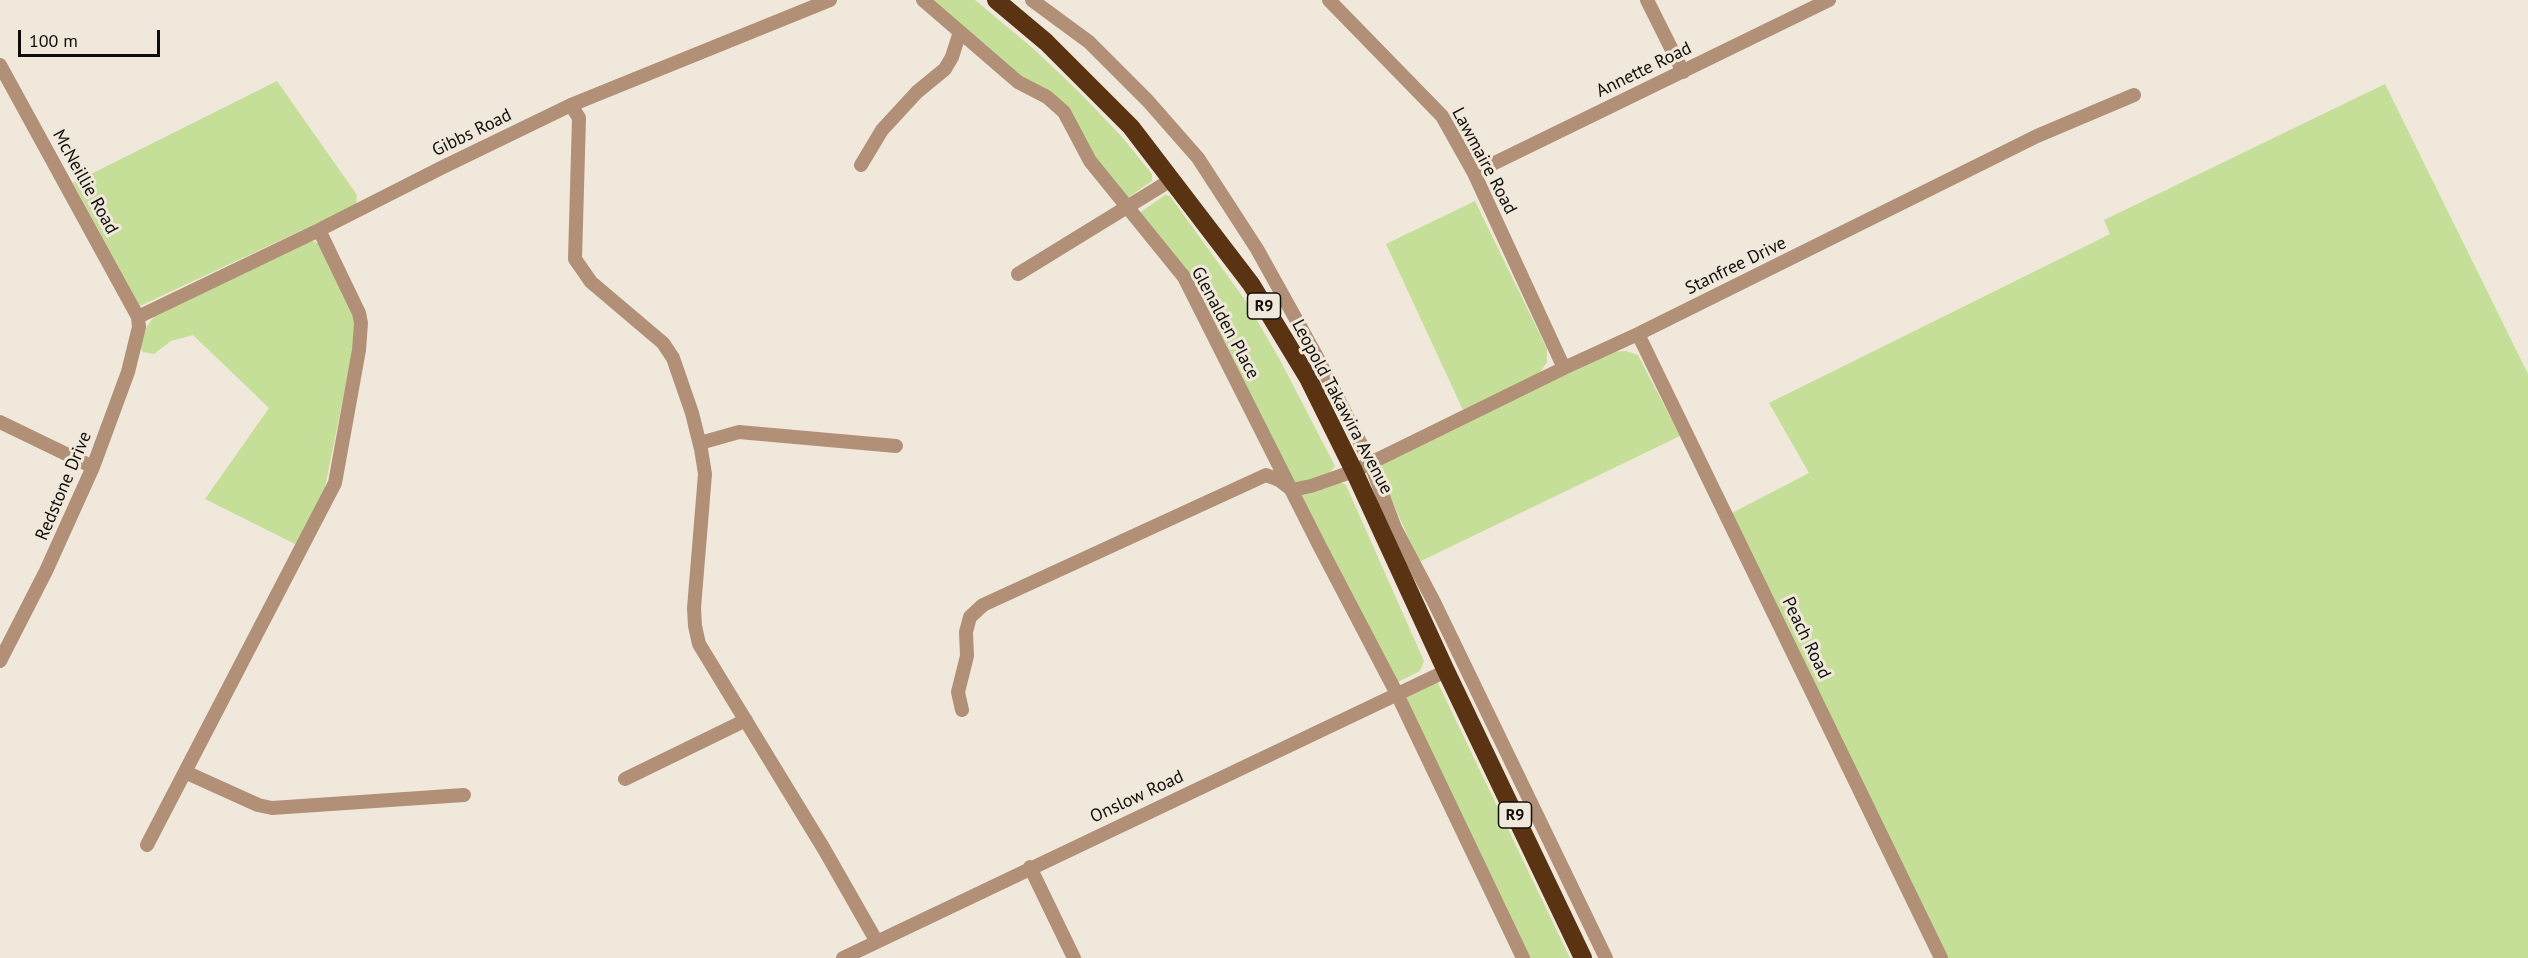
<!DOCTYPE html>
<style>
body{margin:0}
#map{position:relative;width:2528px;height:958px;overflow:hidden;background:#f0e9db;font-family:"PT Sans",sans-serif}
canvas{display:block}
.scale{position:absolute;left:18px;top:30px;width:142px;height:27px;box-sizing:border-box;border:3px solid #0f0d09;border-top:0;padding-left:8px;font-size:18px;line-height:21px;white-space:nowrap;color:#0f0d09;-webkit-text-stroke:4px #f0e9db;paint-order:stroke}
</style>
<div id="map">
<canvas width="2528" height="958"></canvas>
<div class="scale">100 m</div>
</div>
<script>
const c = document.querySelector('canvas').getContext('2d');
c.lineJoin = 'round';
function paint(path, color) {
  c.fillStyle = color;
  c.fill(path, 'evenodd');
}
function toPath(rows) {
  const path = new Path2D();
  for (const r of rows) {
    path.moveTo(r[0], r[1]);
    for (let i = 2; i < r.length; i += 2) path.lineTo(r[i], r[i + 1]);
  }
  return path;
}
function trace(path, color, width, dash) {
  c.strokeStyle = color;
  c.lineWidth = width;
  c.lineCap = dash ? 'butt' : 'round';
  c.setLineDash(dash || []);
  c.stroke(path);
}
function write(font, color, halo, rows, align = 'center') {
  c.font = font + ' "PT Sans",sans-serif';
  c.lineWidth = 6;
  c.setLineDash([]);
  c.textBaseline = 'middle';
  c.strokeStyle = halo;
  c.fillStyle = color;
  for (const [text, x, y, turn = 0] of rows) {
    c.save();
    c.translate(x, y);
    c.rotate((+turn || 0) * Math.PI / 180);
    c.textAlign = isNaN(turn) ? turn : align;
    if (halo) c.strokeText(text, 0, 0);
    c.fillText(text, 0, 0);
    c.restore();
  }
}
paint(toPath([
 [929,0,975,0,1035,50,1080,93,1122,137,1152,174,1152,181,1126,199,1082,143,1036,90],
 [277,81,357,195,356,205,140,306,73,183],
 [2385,84,2528,374,2528,958,1947,958,1730,514,1809,473,1769,403,2110,234,2104,220],
 [1165,195,1170,196,1245,300,1279,358,1335,466,1328,475,1306,484,1291,482,1187,277,1138,214],
 [1475,201,1547,349,1547,362,1539,374,1463,410,1386,244],
 [311,240,319,244,356,315,356,335,323,497,299,546,205,499,269,408,193,335,171,341,154,354,143,352,140,347,147,326,154,317],
 [1626,351,1638,355,1680,436,1419,562,1379,471,1383,462,1610,352],
 [1337,481,1346,485,1424,661,1420,671,1396,683,1298,494],
 [1436,679,1570,958,1526,958,1400,695]
]), '#c5df98');
trace(toPath([
 [923,0,1018,82,1047,97,1064,112,1090,161,1184,277,1319,545,1397,694,1523,958],
 [1032,0,1089,42,1148,101,1198,158,1257,249,1317,357,1370,462,1395,528,1434,602,1606,958],
 [1329,0,1442,116,1474,173,1564,368],
 [1647,0,1683,72],
 [0,65,138,317,139,327,128,372,93,467,46,571,0,661],
 [571,105,579,118,575,259,591,282,663,343,673,358,692,413,701,449,705,474,694,608,695,626,699,644,824,849,877,942],
 [861,165,882,130,917,92,945,69,952,57,960,32],
 [1474,173,1829,0],
 [1018,274,1171,180],
 [138,317,319,230,443,167,571,105,830,0],
 [1638,334,1941,958],
 [0,422,93,467],
 [700,443,739,432,896,446],
 [962,710,958,692,967,656,966,632,970,617,983,605,1266,475,1279,480,1292,490,1311,486,1354,471,1564,368,1638,334,2037,136,2134,95],
 [185,772,258,805,272,808,464,795],
 [625,779,746,720],
 [147,845,335,483,359,350,361,323,359,313,319,230],
 [1030,867,1074,958],
 [843,958,1446,671]
]), '#b29077', 14);
trace(toPath([
 [996,0,1046,42,1131,127,1251,284,1308,378,1354,471,1446,671,1583,958]
]), '#5a3412', 18);
for (const [x, y, w] of [
 [1264,306,33],
 [1515,815,33]
]) {
  const box = new Path2D();
  box.roundRect(x - w / 2, y - 13, w, 26, 4.5);
  c.fillStyle = '#f0e9db';
  c.fill(box);
  trace(box, '#0f0d09', 1.5);
}
write('bold 16px', '#0f0d09', null, [
 ["R9",1264,306],
 ["R9",1515,815]
]);
write('18px', '#0f0d09', '#f0e9db', [
 ["Annette Road",1644,70,-26],
 ["Gibbs Road",472,133,-26],
 ["Lawmaire Road",1484,161,62],
 ["McNeillie Road",85,182,61],
 ["Stanfree Drive",1736,266,-26],
 ["Glenalden Place",1225,323,62],
 ["Leopold Takawira Avenue",1342,407,62],
 ["Redstone Drive",64,486,-67],
 ["Peach Road",1806,638,64],
 ["Onslow Road",1137,797,-25]
]);
</script>
